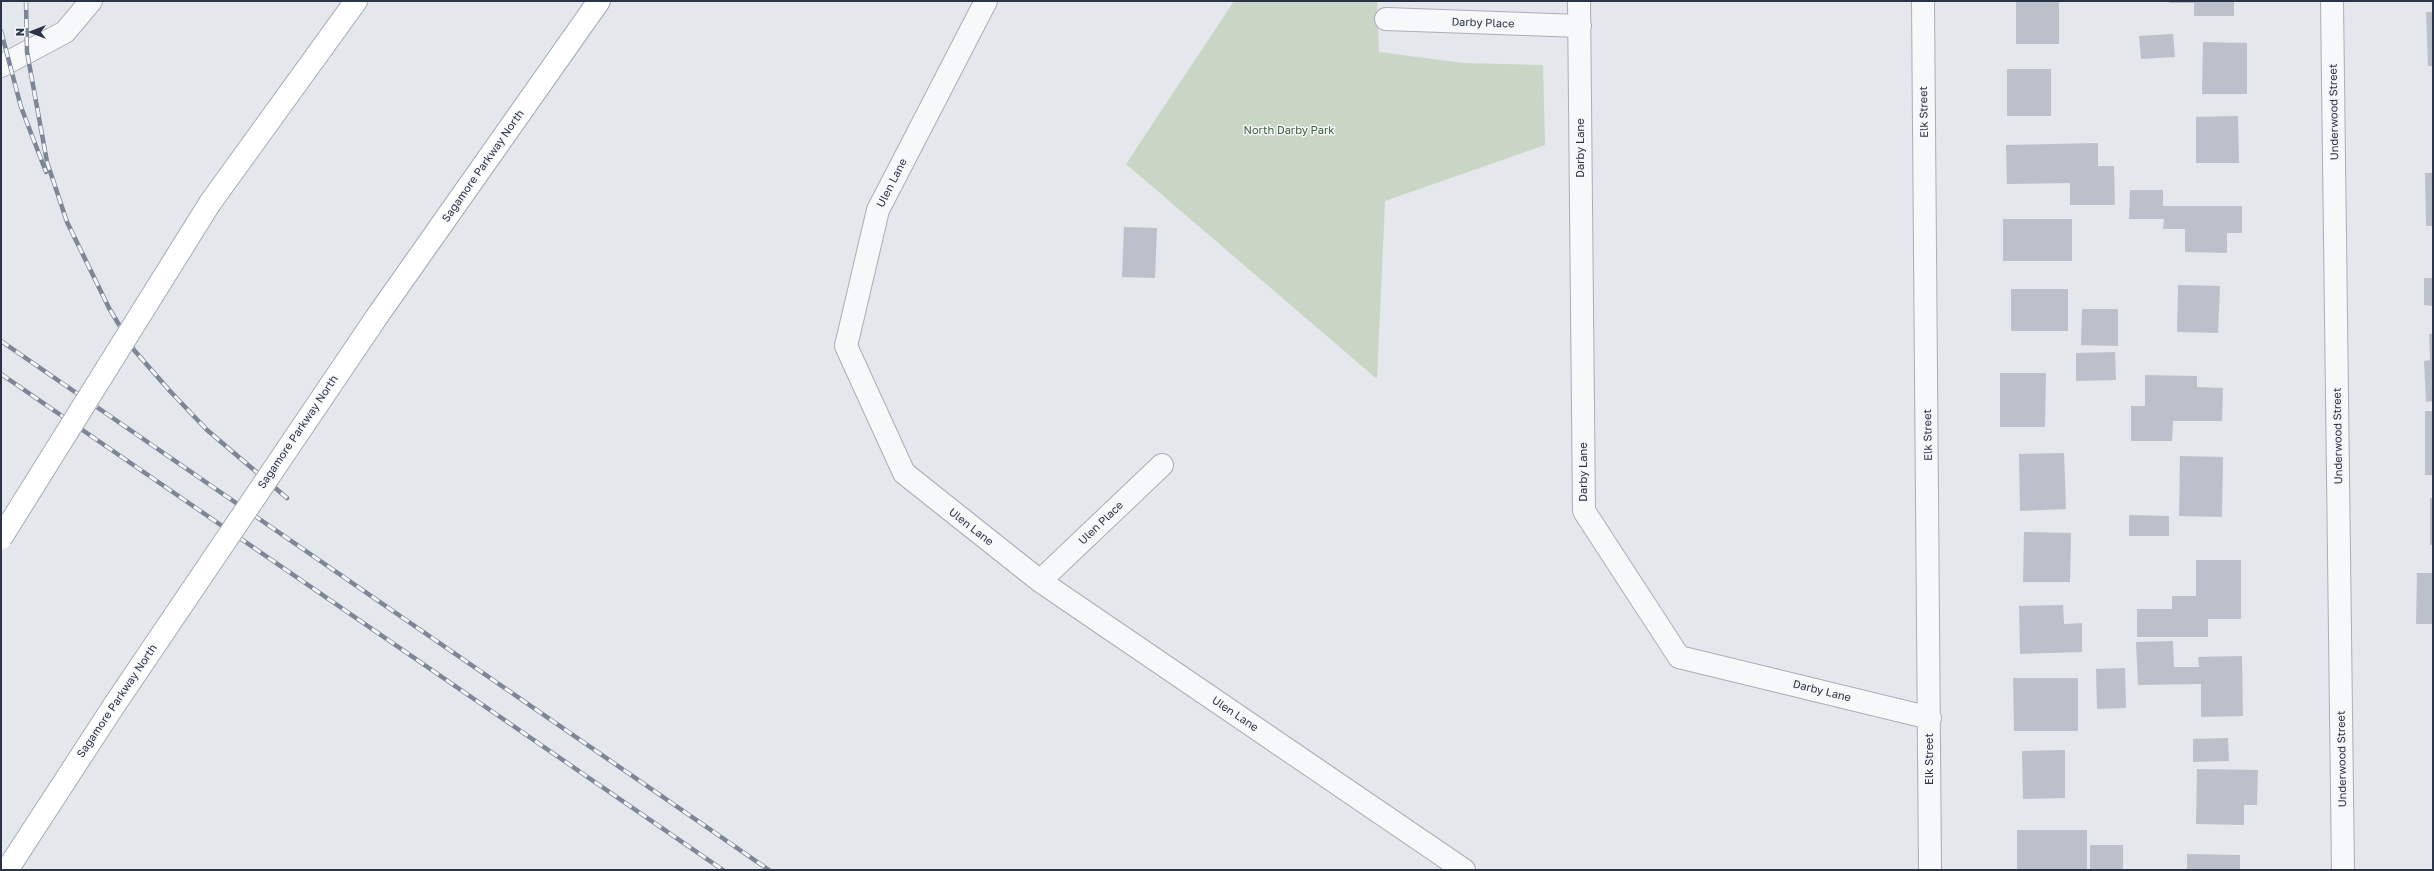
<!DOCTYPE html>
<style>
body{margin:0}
#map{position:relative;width:2434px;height:871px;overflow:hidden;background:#e4e7ec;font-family:"Golos Text",sans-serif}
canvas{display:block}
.frame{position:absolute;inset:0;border:2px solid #2b3445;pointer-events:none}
.north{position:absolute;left:12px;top:12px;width:40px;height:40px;-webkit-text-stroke:3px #f4f6f9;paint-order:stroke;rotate:270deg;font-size:11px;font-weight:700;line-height:16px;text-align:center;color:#2b3445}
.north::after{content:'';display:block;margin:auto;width:14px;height:18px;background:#2b3445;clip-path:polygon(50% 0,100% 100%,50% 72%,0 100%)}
</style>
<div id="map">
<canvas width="2434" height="871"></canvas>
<div class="frame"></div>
<div class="north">N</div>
</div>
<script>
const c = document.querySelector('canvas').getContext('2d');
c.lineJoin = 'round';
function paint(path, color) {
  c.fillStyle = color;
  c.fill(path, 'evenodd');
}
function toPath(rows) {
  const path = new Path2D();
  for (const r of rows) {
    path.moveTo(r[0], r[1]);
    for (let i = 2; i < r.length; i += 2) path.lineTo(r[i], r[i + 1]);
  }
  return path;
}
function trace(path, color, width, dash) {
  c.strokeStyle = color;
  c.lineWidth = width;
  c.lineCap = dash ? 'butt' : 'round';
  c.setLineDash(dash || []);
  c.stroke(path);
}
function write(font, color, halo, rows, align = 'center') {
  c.font = font + ' "Golos Text",sans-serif';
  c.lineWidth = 3;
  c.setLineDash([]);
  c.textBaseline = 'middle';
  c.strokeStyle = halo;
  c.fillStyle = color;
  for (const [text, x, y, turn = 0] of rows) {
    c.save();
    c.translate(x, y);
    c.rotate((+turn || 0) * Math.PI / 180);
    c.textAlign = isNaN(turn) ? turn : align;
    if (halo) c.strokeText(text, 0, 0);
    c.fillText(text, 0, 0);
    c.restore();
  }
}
paint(toPath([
 [1234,1,1377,1,1379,52,1464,63,1543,65,1545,145,1385,201,1377,379,1126,164]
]), '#c9d6c5');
paint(toPath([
 [2016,1,2059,1,2059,44,2016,44],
 [2169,1,2234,1,2234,16,2194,16,2194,3,2169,3],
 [2426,12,2433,12,2433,66,2428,66],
 [2173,34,2175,57,2141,59,2139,36],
 [2203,42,2247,43,2247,94,2202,94],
 [2007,69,2051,69,2051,116,2007,116],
 [2238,116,2239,163,2196,163,2196,117],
 [2098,143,2098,166,2114,166,2115,205,2070,205,2070,183,2007,184,2006,145],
 [2425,173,2433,173,2433,226,2426,226],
 [2130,190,2163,190,2163,206,2242,206,2242,233,2227,233,2227,253,2185,252,2185,229,2163,229,2164,219,2129,219],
 [2003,219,2072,219,2072,261,2003,261],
 [1124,227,1157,228,1155,278,1122,277],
 [2424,278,2433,278,2433,306,2424,305],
 [2178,285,2220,286,2218,333,2177,332],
 [2011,289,2068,289,2068,331,2011,331],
 [2082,309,2118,309,2118,346,2081,345],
 [2429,334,2433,334,2433,401,2426,402,2424,361,2430,360],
 [2115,352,2116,380,2076,381,2076,353],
 [2000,373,2046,373,2045,427,2000,427],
 [2145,375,2197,376,2197,387,2223,388,2222,421,2173,421,2172,441,2131,441,2131,406,2145,406],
 [2425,411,2433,411,2433,475,2425,475],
 [2064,453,2066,509,2020,511,2019,454],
 [2180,456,2223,457,2222,517,2179,516],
 [2430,498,2433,498,2433,545,2430,545],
 [2129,515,2169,516,2169,536,2129,536],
 [2024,532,2071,533,2070,582,2023,582],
 [2196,560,2241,560,2241,619,2208,619,2208,637,2137,637,2137,609,2172,609,2172,596,2196,596],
 [2417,573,2433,573,2433,624,2416,624],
 [2063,605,2064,624,2082,623,2082,652,2020,654,2019,606],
 [2173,641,2174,667,2199,667,2198,657,2242,656,2243,716,2201,717,2201,684,2138,685,2136,642],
 [2125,668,2126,708,2097,709,2096,669],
 [2013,678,2078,678,2078,731,2014,731],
 [2228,738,2229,761,2193,762,2193,739],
 [2065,750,2065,798,2023,799,2022,751],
 [2197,769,2258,770,2257,805,2244,805,2244,825,2196,824],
 [2017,830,2087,830,2087,870,2017,870],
 [2090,845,2123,845,2123,870,2090,870],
 [2187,854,2240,855,2240,870,2187,870]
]), '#bbc0ca');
const minor = toPath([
 [986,1,878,210,846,346,904,473,1040,581,1464,870],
 [1579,1,1584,511,1679,657,1930,718],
 [1923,1,1930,870],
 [2332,1,2343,870],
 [1386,19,1580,26],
 [1,66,65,32,91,1],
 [1040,581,1162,465]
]);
const major = toPath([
 [210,203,356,1],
 [378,315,599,1],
 [7,870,115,704]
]);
trace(minor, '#a9aeb7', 24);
trace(major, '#a3abb8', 24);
trace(minor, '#f7f8fa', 22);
trace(major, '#fff', 22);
const rail = toPath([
 [26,1,27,52,47,162,67,222,109,308,134,350,169,390,207,430,287,498],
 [1,31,21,107,46,172],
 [1,341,769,870],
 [1,374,723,870]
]);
trace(rail, '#7d8696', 4.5);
trace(rail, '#f4f6f9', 3, [9]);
const majorBridge = toPath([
 [1,538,210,203],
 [115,704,378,315]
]);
trace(majorBridge, '#a3abb8', 24, []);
trace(majorBridge, '#fff', 22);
write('11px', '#2b3445', '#f4f6f9', [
 ["Darby Place",1483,23,2],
 ["Elk Street",1924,112,-91],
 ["Underwood Street",2334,112,-91],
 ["Darby Lane",1581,148,-90],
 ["Sagamore Parkway North",483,166,-55],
 ["Ulen Lane",892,183,-63],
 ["Sagamore Parkway North",298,432,-56],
 ["Elk Street",1928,435,-91],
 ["Underwood Street",2338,436,-91],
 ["Darby Lane",1584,472,-90],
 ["Ulen Place",1101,523,-44],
 ["Ulen Lane",971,527,38],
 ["Darby Lane",1822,691,14],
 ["Sagamore Parkway North",117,701,-56],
 ["Ulen Lane",1235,714,34],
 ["Elk Street",1930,759,-90],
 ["Underwood Street",2342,759,-91]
]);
write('11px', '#3f6138', '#f4f6f9', [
 ["North Darby Park",1289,131]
]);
</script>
